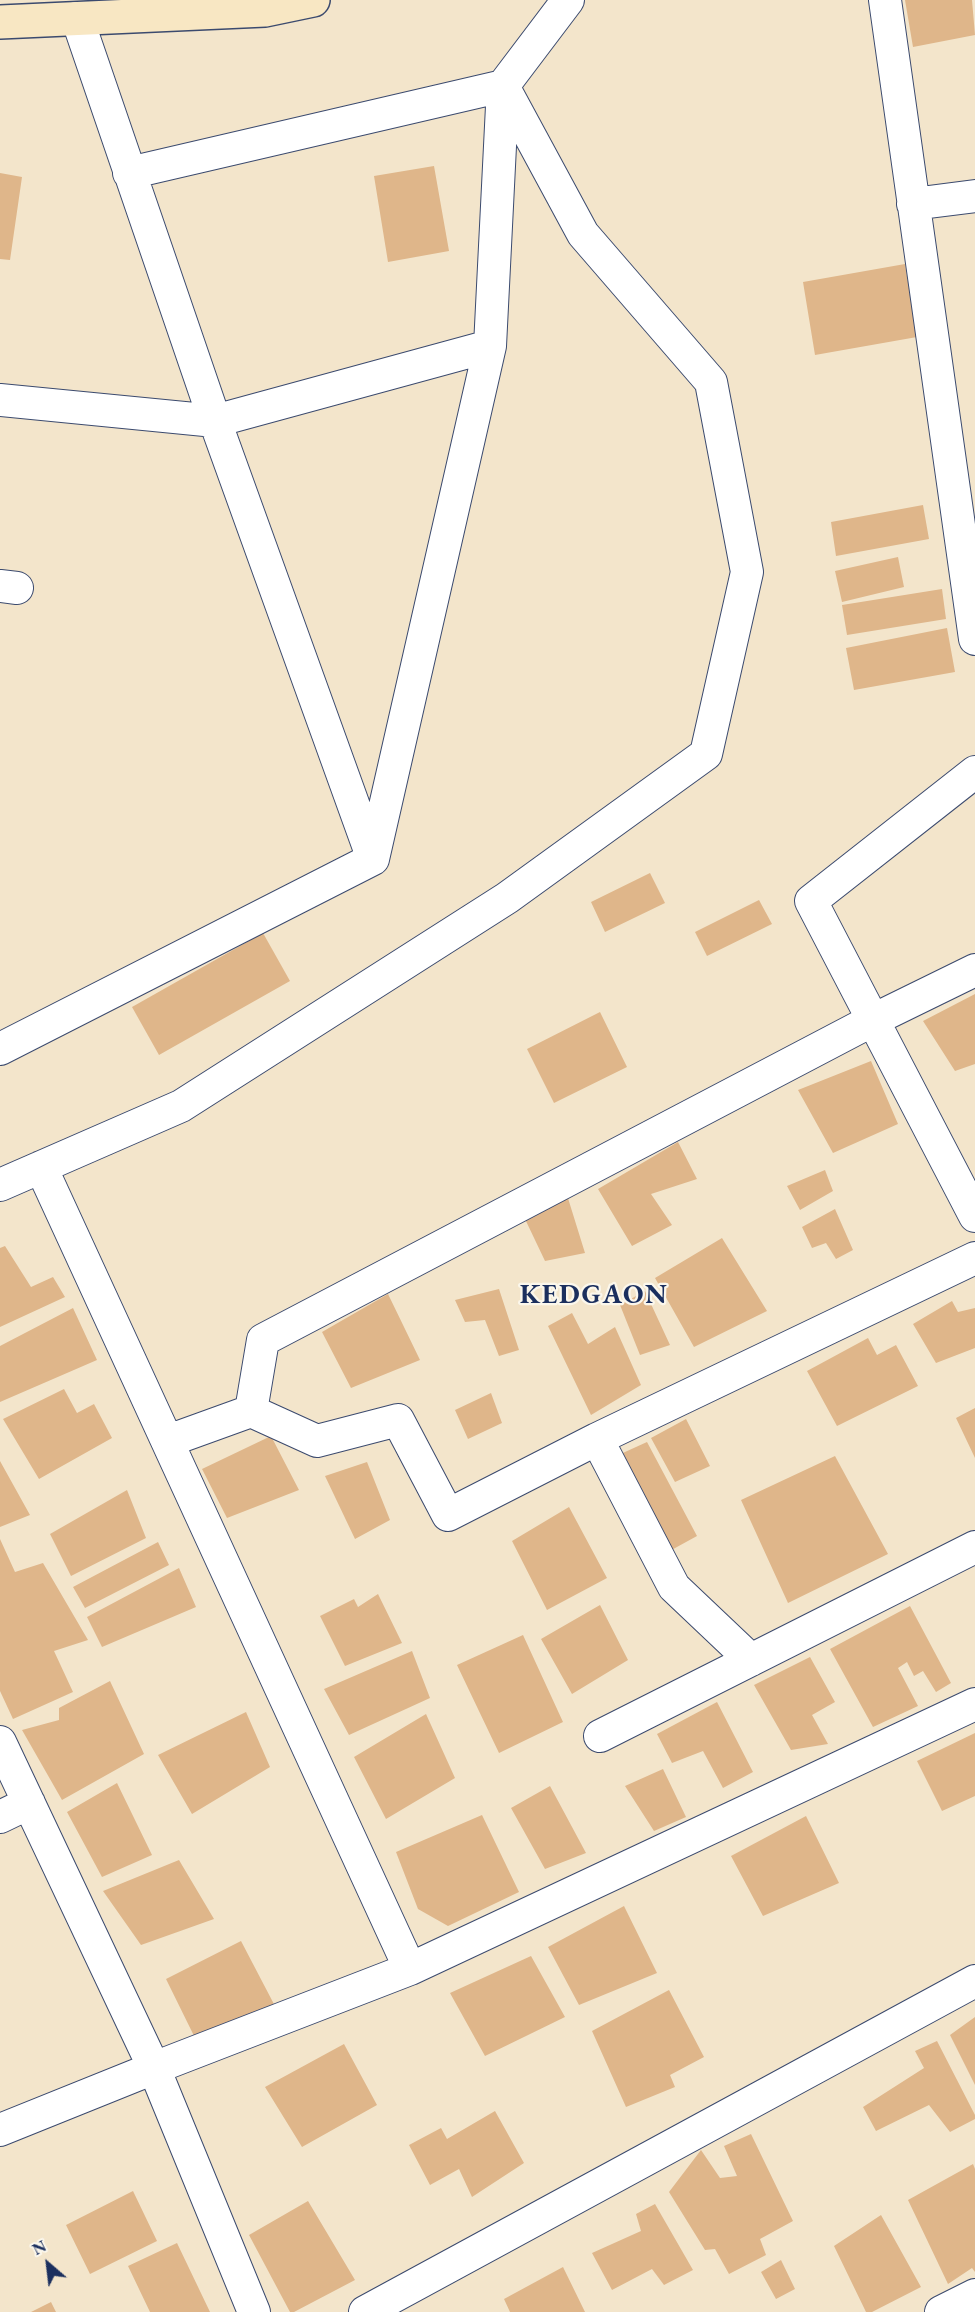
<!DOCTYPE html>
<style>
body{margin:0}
#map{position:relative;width:975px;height:2312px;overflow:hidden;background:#f3e5cb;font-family:"EB Garamond",serif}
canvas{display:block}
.north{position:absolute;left:18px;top:2234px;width:60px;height:60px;-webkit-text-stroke:4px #fbf7ec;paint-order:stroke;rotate:332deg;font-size:16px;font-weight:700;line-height:24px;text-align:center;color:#1b2f5e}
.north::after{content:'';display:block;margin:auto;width:21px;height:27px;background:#1b2f5e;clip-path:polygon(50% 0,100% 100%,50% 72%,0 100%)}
</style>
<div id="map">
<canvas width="975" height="2312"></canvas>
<div class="north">N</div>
</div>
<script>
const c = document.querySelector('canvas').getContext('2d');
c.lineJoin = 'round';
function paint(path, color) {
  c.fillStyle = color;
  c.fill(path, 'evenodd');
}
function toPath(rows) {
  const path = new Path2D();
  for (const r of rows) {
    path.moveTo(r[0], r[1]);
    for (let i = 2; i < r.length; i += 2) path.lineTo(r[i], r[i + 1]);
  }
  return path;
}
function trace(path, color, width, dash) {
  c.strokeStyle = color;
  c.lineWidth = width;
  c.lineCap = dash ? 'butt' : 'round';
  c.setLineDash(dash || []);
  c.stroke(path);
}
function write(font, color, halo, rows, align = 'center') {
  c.font = font + ' "EB Garamond",serif';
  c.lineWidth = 4.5;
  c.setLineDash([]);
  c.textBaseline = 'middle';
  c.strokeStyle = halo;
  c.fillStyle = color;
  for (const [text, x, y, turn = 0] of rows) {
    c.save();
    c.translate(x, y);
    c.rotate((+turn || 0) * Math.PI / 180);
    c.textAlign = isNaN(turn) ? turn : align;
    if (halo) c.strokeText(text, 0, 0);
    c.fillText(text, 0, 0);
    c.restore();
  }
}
paint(toPath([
 [905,0,972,0,975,35,913,47],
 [434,166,449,251,388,262,374,176],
 [0,173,22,177,10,260,0,259],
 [905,264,917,337,815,355,803,282],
 [923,505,929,539,836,556,831,522],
 [898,557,904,587,842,602,835,571],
 [942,589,946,619,847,635,842,605],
 [947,628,955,672,854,690,846,648],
 [650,873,665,903,605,932,591,902],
 [759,900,772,924,707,956,695,932],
 [263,933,290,981,159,1055,132,1007],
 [975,994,975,1064,955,1071,923,1021],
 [600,1012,627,1067,554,1103,527,1049],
 [871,1061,898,1124,833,1153,798,1090],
 [678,1142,697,1179,651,1194,672,1225,632,1246,598,1189],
 [825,1170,833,1191,800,1210,787,1186],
 [567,1195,585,1253,545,1261,525,1219],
 [835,1209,853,1250,836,1259,826,1243,812,1248,802,1227],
 [722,1238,767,1311,694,1347,655,1278],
 [5,1246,31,1287,53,1277,65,1297,0,1327,0,1248],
 [499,1289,519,1350,499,1356,485,1320,465,1322,455,1300],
 [645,1291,670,1345,640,1355,620,1305],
 [388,1294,420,1360,351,1388,322,1332],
 [952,1301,958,1312,975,1308,975,1348,936,1363,913,1324],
 [73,1308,97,1360,0,1402,0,1346],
 [572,1313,588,1344,615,1327,641,1385,591,1415,548,1326],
 [868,1338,877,1355,896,1345,918,1386,837,1426,807,1371],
 [64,1389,77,1413,94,1404,112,1438,39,1479,3,1419],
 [491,1393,502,1423,468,1439,455,1410],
 [975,1408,975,1458,956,1418],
 [686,1419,710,1466,675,1482,651,1438],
 [271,1436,299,1490,227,1518,202,1469],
 [647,1442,697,1536,666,1553,614,1457],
 [835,1456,888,1554,788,1603,741,1500],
 [0,1461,30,1515,0,1527],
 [367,1462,390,1520,355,1539,325,1476],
 [127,1490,146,1538,71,1576,50,1534],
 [569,1507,607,1578,547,1610,512,1541],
 [0,1539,15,1572,43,1563,88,1640,54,1651,73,1692,13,1719,0,1691],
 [158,1542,169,1565,85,1608,73,1587],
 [179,1568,196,1607,102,1647,87,1617],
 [378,1594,402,1643,345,1666,320,1616,354,1599,358,1607],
 [600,1605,628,1660,572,1694,541,1639],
 [910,1606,951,1683,936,1692,923,1671,914,1676,907,1662,898,1668,918,1706,873,1727,830,1649],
 [523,1635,563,1722,499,1753,457,1665],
 [412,1651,430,1698,349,1735,324,1689],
 [810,1657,835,1702,812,1715,828,1744,791,1750,754,1685],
 [110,1681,144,1754,62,1800,22,1730,59,1720,59,1708],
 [717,1702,753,1772,723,1788,703,1751,672,1763,657,1734],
 [246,1712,270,1767,192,1814,158,1755],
 [426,1714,455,1778,386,1819,354,1757],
 [975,1733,975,1796,942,1811,917,1761],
 [663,1769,686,1817,654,1831,625,1786],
 [117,1783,152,1855,102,1877,67,1812],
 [550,1786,586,1853,545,1869,511,1808],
 [482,1815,519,1892,448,1926,418,1909,396,1852],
 [806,1816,839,1883,763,1916,731,1856],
 [179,1860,214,1919,141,1945,103,1891],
 [624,1906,657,1973,579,2005,548,1947],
 [241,1941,276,2008,198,2044,166,1979],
 [531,1956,565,2017,485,2056,450,1993],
 [669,1990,704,2057,670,2075,675,2087,626,2107,592,2031],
 [975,2017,975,2085,950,2035],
 [937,2041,975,2115,975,2119,950,2132,929,2105,876,2131,863,2107,924,2068,915,2051],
 [344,2044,377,2105,302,2147,265,2087],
 [495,2111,524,2163,472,2197,459,2169,430,2185,409,2145,441,2128,447,2139],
 [751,2134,793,2221,760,2239,766,2255,729,2274,715,2249,705,2250,669,2192,701,2150,720,2178,737,2176,724,2146],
 [973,2164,975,2169,975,2272,972,2268,948,2284,908,2200],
 [133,2191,157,2241,90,2274,66,2225],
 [308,2201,355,2280,294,2312,290,2312,249,2235],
 [655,2204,693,2270,664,2285,652,2269,612,2290,592,2253,641,2231,636,2214],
 [881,2215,921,2287,872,2312,866,2312,834,2246],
 [177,2243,210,2312,150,2312,128,2266],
 [781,2260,795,2289,776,2299,761,2272],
 [563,2267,585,2312,510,2312,504,2299],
 [51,2302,56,2312,31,2312]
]), '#dfb68a');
const street = toPath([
 [885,0,975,639],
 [77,18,215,421,373,859],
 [913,204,975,196],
 [0,400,215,421,490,346],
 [0,586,17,588],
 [975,772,811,901,975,1216],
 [373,859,490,346,503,86,568,0],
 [0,1049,373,859],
 [41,1167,410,1969],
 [0,1185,181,1106,507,898,706,754,747,572,711,382,583,234,503,86,129,173],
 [251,1411,263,1340,873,1020,975,970],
 [597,1439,674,1587,751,1660],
 [168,1441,251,1411,317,1441,398,1420,448,1515,597,1439,975,1258],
 [600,1736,975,1547],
 [0,1742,154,2068,410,1969,975,1704],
 [0,1817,29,1803],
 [0,2130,154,2068,254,2312],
 [365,2312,975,1981],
 [941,2312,975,2295]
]);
const secondary = toPath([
 [0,22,265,10,313,0]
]);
trace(street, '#3b4a6e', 34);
trace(secondary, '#3b4a6e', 36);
trace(street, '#fff', 32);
trace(secondary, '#f8e7c3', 33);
c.letterSpacing = '1.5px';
write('bold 27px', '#1b2f5e', '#fbf7ec', [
 ["KEDGAON",594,1296]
]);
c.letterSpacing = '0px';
</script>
